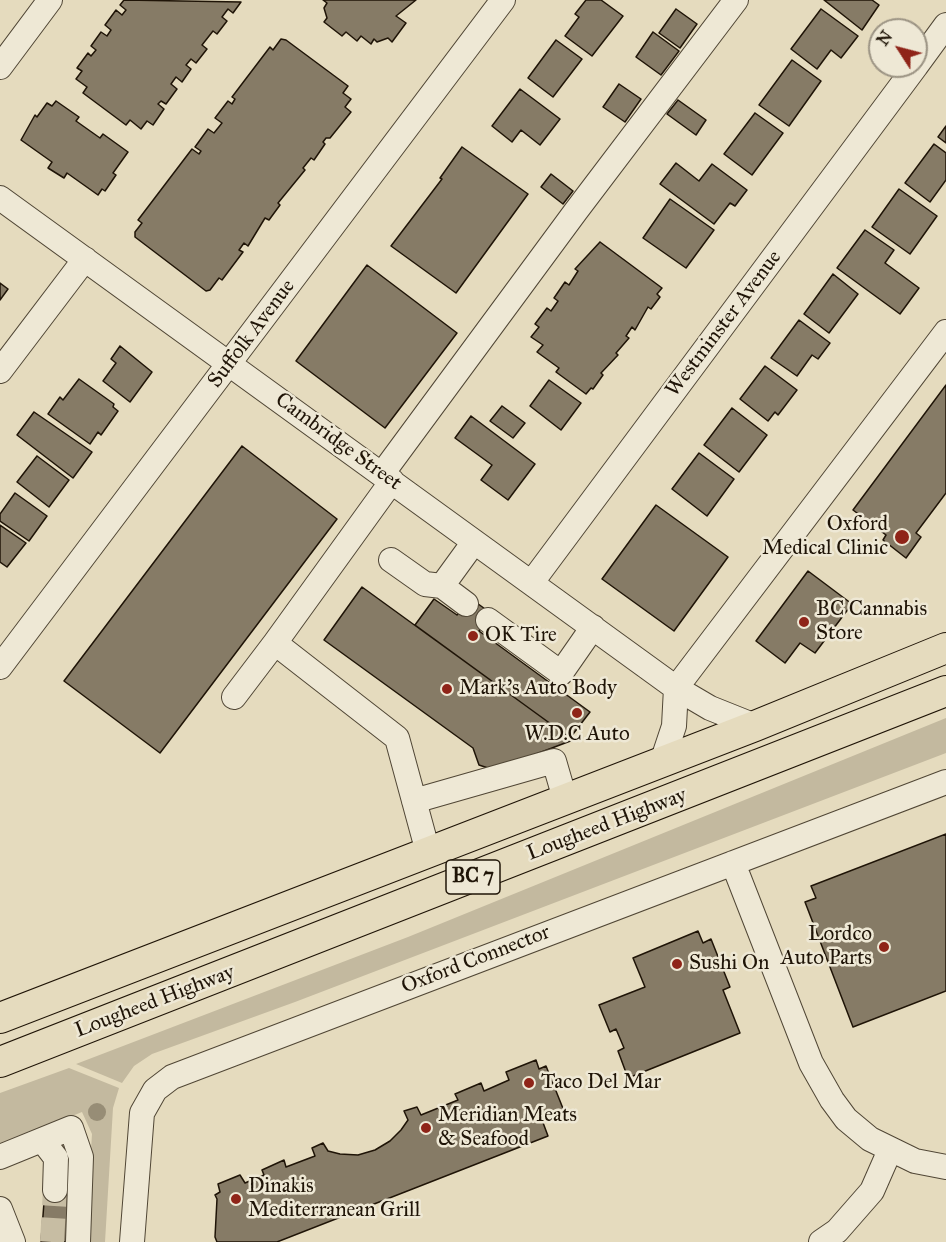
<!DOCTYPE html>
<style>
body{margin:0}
#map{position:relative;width:946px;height:1242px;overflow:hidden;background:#e5dbbe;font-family:"IM FELL Great Primer",serif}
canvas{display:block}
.north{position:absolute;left:868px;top:18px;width:60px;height:60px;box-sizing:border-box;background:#eee8d5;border:2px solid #9b9383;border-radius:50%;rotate:306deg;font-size:16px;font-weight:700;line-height:24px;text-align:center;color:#1f1407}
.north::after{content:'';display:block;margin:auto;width:21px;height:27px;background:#8f2418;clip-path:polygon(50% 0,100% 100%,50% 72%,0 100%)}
</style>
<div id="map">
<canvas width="946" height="1242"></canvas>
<div class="north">N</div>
</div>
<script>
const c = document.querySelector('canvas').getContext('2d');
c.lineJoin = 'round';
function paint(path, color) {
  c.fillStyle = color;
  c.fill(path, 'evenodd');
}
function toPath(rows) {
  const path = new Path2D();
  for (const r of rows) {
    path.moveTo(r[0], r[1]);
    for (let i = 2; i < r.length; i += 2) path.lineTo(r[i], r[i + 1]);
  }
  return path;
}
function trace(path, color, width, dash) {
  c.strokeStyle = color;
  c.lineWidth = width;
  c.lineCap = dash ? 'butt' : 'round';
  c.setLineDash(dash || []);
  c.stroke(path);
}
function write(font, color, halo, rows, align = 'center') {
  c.font = font + ' "IM FELL Great Primer",serif';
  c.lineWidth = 5;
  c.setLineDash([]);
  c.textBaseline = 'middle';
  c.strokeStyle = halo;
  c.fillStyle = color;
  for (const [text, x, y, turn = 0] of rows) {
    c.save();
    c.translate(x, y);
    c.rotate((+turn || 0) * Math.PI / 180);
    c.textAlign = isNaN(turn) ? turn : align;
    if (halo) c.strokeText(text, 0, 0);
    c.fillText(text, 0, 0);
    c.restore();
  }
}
paint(toPath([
 [946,718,946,753,295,1002,152,1054,134,1066,122,1083,76,1064,408,937],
 [69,1068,119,1088,113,1108,105,1242,85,1242,92,1134,82,1112,0,1145,0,1093]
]), '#c3b99f');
const building = toPath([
 [124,0,241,2,233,13,228,9,222,17,227,21,217,34,213,31,202,45,207,49,196,63,191,59,186,65,191,69,182,82,176,77,171,84,177,89,166,104,161,101,158,104,164,109,153,125,147,121,141,129,130,120,126,125,83,93,87,87,76,79,82,71,77,68,88,53,91,56,96,50,91,46,101,32,107,36,111,30,105,25,116,10,122,15,126,10,120,5,124,0],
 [323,0,416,0,396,16,406,23,392,42,388,38,377,42,374,39,371,44,361,36,357,41,346,32,342,36,324,22,327,18,324,8,327,3,323,0],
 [586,0,601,0,623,16,592,56,565,36,579,17,575,14,586,0],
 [824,0,872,0,879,5,862,30,824,0],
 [676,9,697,24,680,48,659,33,676,9],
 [821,9,858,36,841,58,831,50,817,69,791,49,821,9],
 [653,32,679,51,661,75,636,57,653,32],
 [281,39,286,40,348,86,343,93,351,99,345,107,351,112,330,138,326,138,323,142,325,144,314,160,311,158,303,168,305,170,278,203,280,205,269,220,265,218,248,246,244,243,239,250,243,252,222,280,219,278,210,290,206,291,135,237,135,232,142,223,138,220,192,149,199,154,201,151,195,147,208,129,214,133,222,123,215,118,228,101,232,104,235,99,232,97,270,47,273,50,281,39],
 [556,40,582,59,553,97,528,78,556,40],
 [792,60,821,81,789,126,759,105,792,60],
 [619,84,641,99,625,122,603,107,619,84],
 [520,89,560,119,540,145,521,130,512,142,492,126,520,89],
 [678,100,706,120,696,135,667,114,678,100],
 [56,101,79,117,76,121,100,138,103,134,128,152,113,173,116,175,105,191,102,189,98,195,67,173,64,178,48,168,52,162,21,140,35,115,37,117,47,103,52,106,56,101],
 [755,113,783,133,752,175,724,154,755,113],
 [946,126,946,143,938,137,946,126],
 [934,144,946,153,946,180,930,202,905,183,934,144],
 [462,147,528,194,456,293,391,246,442,179,440,178,462,147],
 [676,163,699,181,712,164,747,190,735,206,730,203,714,224,660,184,676,163],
 [551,174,573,191,563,204,541,187,551,174],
 [899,189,937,216,910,254,872,227,899,189],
 [670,199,714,230,686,268,643,238,670,199],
 [865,230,894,250,885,263,919,288,900,314,837,268,865,230],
 [600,242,662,288,657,294,660,297,651,309,648,307,635,330,632,327,626,336,629,338,616,353,618,355,601,373,603,375,593,389,591,388,586,394,556,372,559,368,537,352,543,345,531,337,539,327,535,324,547,308,551,311,558,301,554,298,565,282,569,285,578,271,575,269,600,242],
 [367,265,457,333,385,428,296,361,367,265],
 [833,274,858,294,829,333,804,314,833,274],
 [0,283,8,289,0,300,0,283],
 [799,320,830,343,818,359,812,355,797,376,771,358,799,320],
 [120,346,152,372,130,402,103,381,116,363,111,359,120,346],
 [765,366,797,390,778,415,775,412,768,421,740,399,765,366],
 [79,379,114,404,113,407,118,411,101,435,98,432,90,444,48,414,60,397,63,400,79,379],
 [549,380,581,403,561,430,530,406,549,380],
 [946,385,946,493,916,533,921,537,906,558,883,540,886,535,853,510,946,385],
 [502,406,525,423,513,438,490,421,502,406],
 [732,408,767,435,739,472,704,445,732,408],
 [34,412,92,452,73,478,17,435,34,412],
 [471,416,535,464,508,500,481,480,492,465,455,438,471,416],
 [242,446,337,519,160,753,64,681,242,446],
 [699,453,734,479,707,516,672,489,699,453],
 [37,456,69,480,49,507,17,482,37,456],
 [15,493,47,516,29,541,0,521,0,514,15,493],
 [656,505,728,557,674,631,602,579,656,505],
 [0,525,26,543,7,567,0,562,0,525],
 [808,571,852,604,815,653,800,643,785,663,756,641,808,571],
 [362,587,573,740,494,770,479,765,473,748,324,640,362,587],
 [470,598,492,614,479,631,590,712,570,738,415,625,434,599,457,615,470,598],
 [946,834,946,991,853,1027,805,902,816,898,811,886,946,834],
 [698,931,703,943,711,939,730,987,723,990,740,1033,628,1078,618,1051,624,1048,616,1029,610,1032,599,1005,645,987,633,958,698,931],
 [536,1060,539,1069,546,1066,564,1111,542,1120,548,1136,277,1242,217,1242,215,1237,217,1199,215,1195,220,1192,218,1184,240,1175,245,1183,264,1175,262,1170,284,1160,286,1167,315,1156,312,1148,323,1143,328,1151,340,1154,358,1155,375,1150,390,1141,401,1130,408,1120,404,1111,417,1107,421,1115,458,1100,455,1094,481,1083,484,1091,509,1080,506,1072,536,1060],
 [45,1189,74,1191,71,1242,41,1242,45,1189]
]);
paint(building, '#867b66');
trace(building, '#1f1407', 1.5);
trace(toPath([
 [52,1242,55,1190]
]), '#c7bda3', 24, [24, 12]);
const minor = toPath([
 [916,66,946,25],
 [0,67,50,0],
 [0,198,676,688,710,708,755,726],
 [0,371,85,259],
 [382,474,576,211,736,0],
 [392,481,275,643,397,738,428,852],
 [391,560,425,584,442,586],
 [532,582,916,66],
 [466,604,442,586,474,542],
 [488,620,561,673,593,627],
 [0,667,503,0],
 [676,688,946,332],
 [234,697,275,643],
 [662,762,674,726,676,688],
 [414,801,554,761,565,799],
 [733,863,811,1063,832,1100,846,1119,870,1139,915,1161,946,1167],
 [42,1140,56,1158,55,1190],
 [0,1157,71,1128,81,1157,78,1242],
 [0,1209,13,1242],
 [132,1242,142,1113,155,1090,172,1077,946,782],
 [821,1242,837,1231,872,1191,890,1150]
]);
const major = toPath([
 [0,1018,755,726,946,648],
 [0,1062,946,691]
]);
trace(minor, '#504635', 26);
trace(major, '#1f1407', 32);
trace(minor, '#eee8d5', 24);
trace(major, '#e5dbbe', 30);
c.fillStyle = '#978d76';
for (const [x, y] of [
 [97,1112]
]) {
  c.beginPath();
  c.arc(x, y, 9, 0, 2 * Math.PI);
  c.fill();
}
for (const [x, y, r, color] of [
 [902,537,8,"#8f2418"],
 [804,622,6,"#8f2418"],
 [473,636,6,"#8f2418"],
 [447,689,6,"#8f2418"],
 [577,713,6,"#8f2418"],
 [884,947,6,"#8f2418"],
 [677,964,6,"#8f2418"],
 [529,1083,6,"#8f2418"],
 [426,1128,6,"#8f2418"],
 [236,1199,6,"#8f2418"]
]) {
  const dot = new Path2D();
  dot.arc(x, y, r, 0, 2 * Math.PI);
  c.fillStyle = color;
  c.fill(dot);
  trace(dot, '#eee8d5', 2);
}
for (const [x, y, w] of [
 [473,877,54]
]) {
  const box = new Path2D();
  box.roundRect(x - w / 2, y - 17, w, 34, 4.5);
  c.fillStyle = '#eee8d5';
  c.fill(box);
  trace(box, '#1f1407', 1.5);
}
write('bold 20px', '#1f1407', null, [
 ["BC 7",473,877]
]);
write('21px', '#1f1407', '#eee8d5', [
 ["Westminster Avenue",724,324,-53],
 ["Suffolk Avenue",252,334,-53],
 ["Cambridge Street",338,442,36],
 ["Lougheed Highway",607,825,-21],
 ["Oxford Connector",476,960,-21],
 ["Lougheed Highway",155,1002,-21]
]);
write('21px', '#1f1407', '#eee8d5', [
 ["Oxford",888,525,"right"],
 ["Medical Clinic",888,549,"right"],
 ["BC Cannabis",816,610],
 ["Store",816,634],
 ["OK Tire",485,636],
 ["Mark's Auto Body",459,689],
 ["W.D.C Auto",577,735,"center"],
 ["Lordco",872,935,"right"],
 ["Auto Parts",872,959,"right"],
 ["Sushi On",689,964],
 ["Taco Del Mar",541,1083],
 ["Meridian Meats",438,1116],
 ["& Seafood",438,1140],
 ["Dinakis",248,1187],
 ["Mediterranean Grill",248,1211]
], 'left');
</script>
